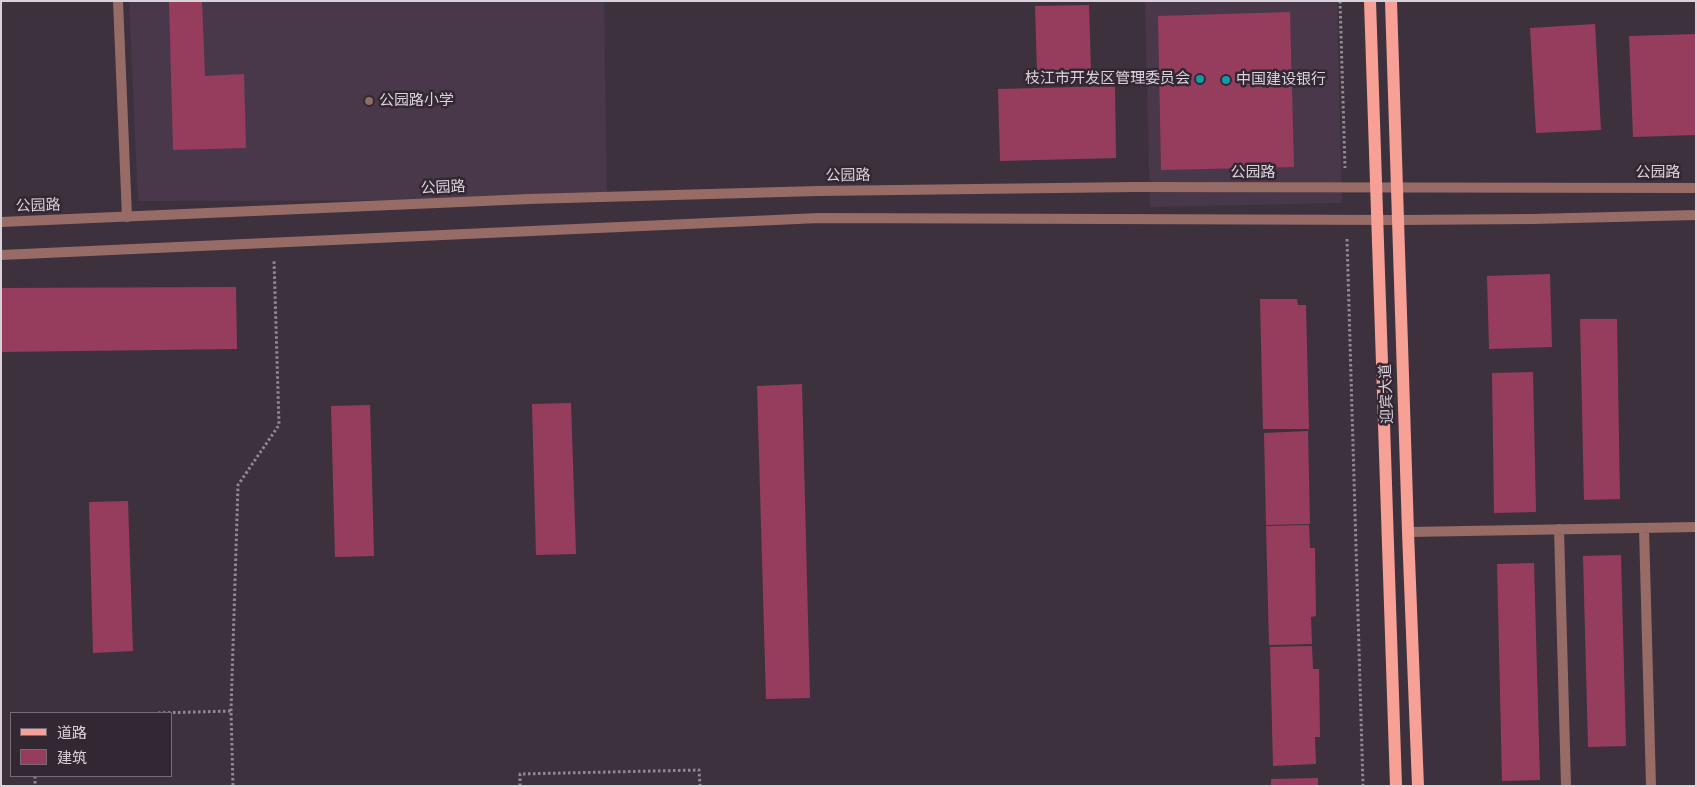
<!DOCTYPE html>
<meta charset="utf-8">
<style>
body{margin:0}
#map{position:relative;width:1697px;height:787px;overflow:hidden;background:#3d313e;font-family:Helvetica,"Noto Sans SC",sans-serif}
canvas{display:block}
.frame{position:absolute;inset:0;border:2px solid #dad2da;pointer-events:none}
.legend{position:absolute;left:10px;top:712px;width:162px;height:65px;box-sizing:border-box;background:#332733;border:1px solid #766b76;margin:0;padding:6px 9px;list-style:none;font-size:15px;color:#dad2da}
.legend li{display:flex;align-items:center;gap:10px;height:25px}
.legend b{width:25px;border:1px solid #766b76}
</style>
<div id="map">
<canvas width="1697" height="787"></canvas>
<div class="frame"></div>
<ul class="legend">
<li><b style="height:6px;background:#f7a095"></b>道路</li>
<li><b style="height:14px;background:#963d5e"></b>建筑</li>
</ul>
</div>
<script>
const c = document.querySelector('canvas').getContext('2d');
c.lineJoin = 'round';
function paint(path, color) {
  c.fillStyle = color;
  c.fill(path, 'evenodd');
}
function toPath(rows) {
  const path = new Path2D();
  for (const r of rows) {
    path.moveTo(r[0], r[1]);
    for (let i = 2; i < r.length; i += 2) path.lineTo(r[i], r[i + 1]);
  }
  return path;
}
function trace(path, color, width, dash) {
  c.strokeStyle = color;
  c.lineWidth = width;
  c.lineCap = dash ? 'butt' : 'round';
  c.setLineDash(dash || []);
  c.stroke(path);
}
function write(font, color, halo, rows, align = 'center') {
  c.font = font + ' Helvetica,"Noto Sans SC",sans-serif';
  c.lineWidth = 5;
  c.setLineDash([]);
  c.textBaseline = 'middle';
  c.strokeStyle = halo;
  c.fillStyle = color;
  for (const [text, x, y, turn = 0] of rows) {
    c.save();
    c.translate(x, y);
    c.rotate((+turn || 0) * Math.PI / 180);
    c.textAlign = isNaN(turn) ? turn : align;
    if (halo) c.strokeText(text, 0, 0);
    c.fillText(text, 0, 0);
    c.restore();
  }
}
paint(toPath([
 [129,1,604,1,607,200,138,201],
 [1145,1,1337,1,1342,203,1150,207]
]), '#49384a');
paint(toPath([
 [169,1,202,1,205,76,244,74,246,148,173,150],
 [1089,5,1091,71,1037,72,1035,6],
 [1290,12,1294,167,1161,170,1158,16],
 [1595,24,1601,130,1536,133,1530,28],
 [1696,34,1696,135,1633,137,1629,36],
 [1115,86,1116,158,1000,161,998,89],
 [1550,274,1552,347,1489,349,1487,276],
 [236,287,237,349,1,352,1,288],
 [1260,299,1297,299,1298,305,1306,305,1309,429,1263,429],
 [1580,319,1617,319,1620,499,1584,500],
 [1533,372,1536,512,1494,513,1492,373],
 [802,384,810,698,766,699,757,386],
 [571,403,576,554,536,555,532,404],
 [370,405,374,556,335,557,331,406],
 [1308,431,1310,524,1266,525,1264,433],
 [128,501,133,651,93,653,89,502],
 [1309,525,1310,548,1315,548,1316,616,1311,617,1312,644,1269,645,1266,526],
 [1621,555,1626,746,1588,747,1583,556],
 [1534,563,1540,780,1502,781,1497,564],
 [1312,646,1313,669,1319,669,1320,737,1315,737,1316,764,1273,766,1270,647],
 [1318,778,1318,786,1271,786,1271,779]
]), '#963d5e');
trace(toPath([
 [1340,1,1345,168],
 [1347,239,1363,786],
 [231,711,238,485,279,425,274,260],
 [158,713,231,711,233,786],
 [35,776,35,786],
 [520,786,520,774,699,770,700,786]
]), '#928893', 3, [2.5, 2.5]);
trace(toPath([
 [118,1,127,217],
 [1644,528,1651,786],
 [1559,529,1566,786],
 [1408,532,1696,527]
]), '#976c66', 10);
trace(toPath([
 [1,222,529,199,818,191,1135,187,1696,188],
 [1,255,819,218,1398,220,1532,219,1696,215]
]), '#976c66', 10);
trace(toPath([
 [1370,1,1396,786],
 [1391,1,1408,532,1418,786]
]), '#f7a095', 12);
for (const [x, y, r, color] of [
 [1200,79,5,"#0f9aa8"],
 [1226,80,5,"#0f9aa8"],
 [369,101,5,"#8d6e63"]
]) {
  const dot = new Path2D();
  dot.arc(x, y, r, 0, 2 * Math.PI);
  c.fillStyle = color;
  c.fill(dot);
  trace(dot, '#332733', 2);
}
write('15px', '#dad2da', '#332733', [
 ["枝江市开发区管理委员会",1190,79,"right"],
 ["中国建设银行",1236,80],
 ["公园路小学",379,101]
], 'left');
write('15px', '#dad2da', '#332733', [
 ["公园路",1253,173],
 ["公园路",1658,173],
 ["公园路",848,176,-1],
 ["公园路",443,188,-3],
 ["公园路",38,206,-2],
 ["迎宾大道",1387,394,-92]
]);
</script>
